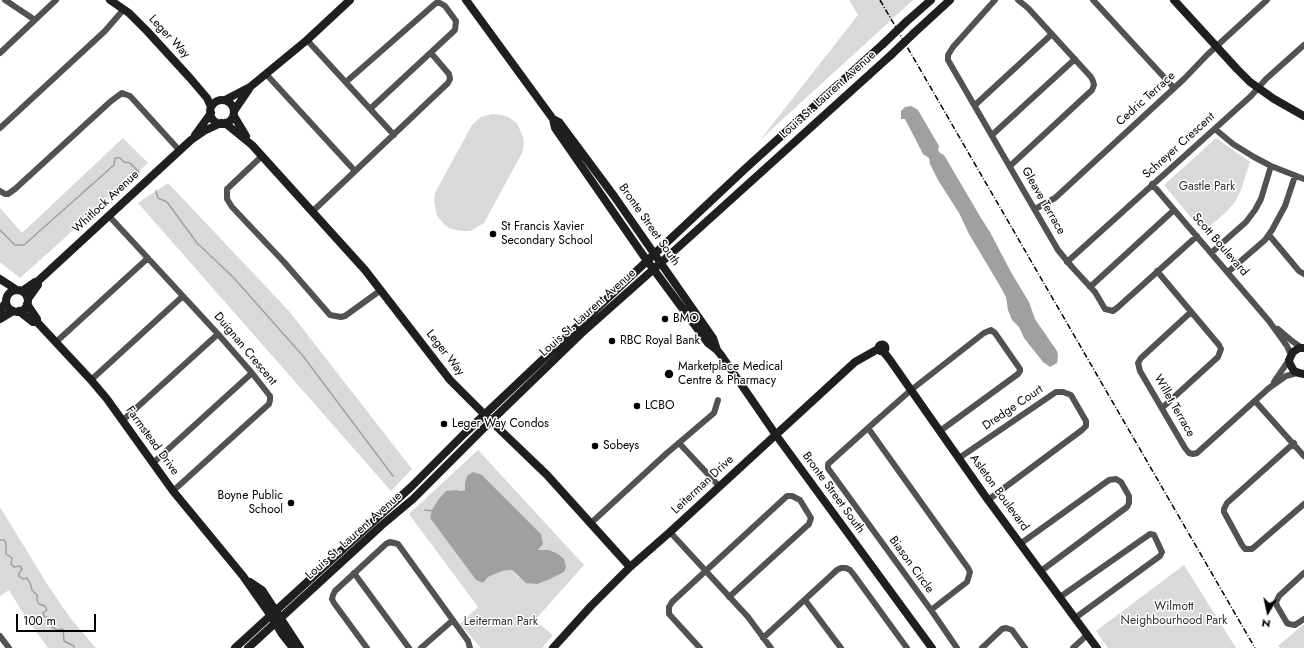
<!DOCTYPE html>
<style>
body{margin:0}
#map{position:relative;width:1304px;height:648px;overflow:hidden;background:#fff;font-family:Jost,sans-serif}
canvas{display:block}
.north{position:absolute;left:1248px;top:592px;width:40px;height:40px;-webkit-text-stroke:3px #fff;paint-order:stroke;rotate:189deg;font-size:11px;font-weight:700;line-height:16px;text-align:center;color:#000}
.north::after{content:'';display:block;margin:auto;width:14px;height:18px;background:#000;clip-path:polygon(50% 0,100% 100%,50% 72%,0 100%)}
.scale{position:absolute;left:16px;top:614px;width:80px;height:18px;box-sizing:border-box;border:2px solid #000;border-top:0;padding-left:5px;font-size:12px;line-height:14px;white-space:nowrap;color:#000;-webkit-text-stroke:3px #fff;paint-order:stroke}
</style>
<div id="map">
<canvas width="1304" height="648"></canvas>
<div class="north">N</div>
<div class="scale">100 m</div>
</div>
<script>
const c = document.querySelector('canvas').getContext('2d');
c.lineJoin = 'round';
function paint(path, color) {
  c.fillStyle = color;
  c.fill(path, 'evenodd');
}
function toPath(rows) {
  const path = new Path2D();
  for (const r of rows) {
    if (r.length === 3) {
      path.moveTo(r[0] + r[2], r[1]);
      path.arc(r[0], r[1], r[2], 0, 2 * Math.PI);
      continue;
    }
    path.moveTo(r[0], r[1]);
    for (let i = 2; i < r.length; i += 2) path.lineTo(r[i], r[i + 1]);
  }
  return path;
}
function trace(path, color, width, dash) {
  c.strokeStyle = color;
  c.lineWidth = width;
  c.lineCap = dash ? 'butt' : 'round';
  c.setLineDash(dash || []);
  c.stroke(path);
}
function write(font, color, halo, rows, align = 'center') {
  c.font = font + ' Jost,sans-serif';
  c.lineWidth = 3;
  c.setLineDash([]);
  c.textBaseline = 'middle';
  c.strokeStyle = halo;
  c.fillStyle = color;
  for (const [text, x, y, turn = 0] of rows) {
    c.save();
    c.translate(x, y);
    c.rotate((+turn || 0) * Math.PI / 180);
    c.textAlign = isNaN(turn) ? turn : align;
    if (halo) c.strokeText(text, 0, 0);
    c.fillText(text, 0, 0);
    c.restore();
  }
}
paint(toPath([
 [849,0,913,0,760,140,858,15],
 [492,114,502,115,508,117,517,123,523,137,524,145,522,153,484,223,470,231,461,231,449,228,445,225,437,216,434,202,435,193,472,125,481,117],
 [123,138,148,163,20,278,0,262,0,208,22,233],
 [1216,138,1250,162,1241,190,1235,202,1225,213,1203,232,1164,185],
 [168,183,289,311,412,469,391,491,138,203],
 [478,450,584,565,535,620,553,635,542,648,481,648,460,624,478,607,409,514],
 [482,475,541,534,538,550,549,551,558,554,564,572,550,579,518,577,512,570,502,571,488,577,483,583,476,580,430,518,432,510,438,500,457,490,461,491,465,490],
 [0,507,49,587,71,619,96,648,48,648,26,618,9,590,0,596],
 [1184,565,1236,648,1108,648,1096,631],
 [1304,624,1304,648,1280,648,1278,646]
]), '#d9d9d9');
paint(toPath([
 [911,106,918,110,939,146,938,150,940,153,944,155,981,218,990,232,1012,274,1029,302,1035,319,1057,351,1058,355,1057,363,1050,367,1043,362,1024,338,1019,327,1012,320,1008,310,1006,297,1000,286,969,234,959,213,938,180,930,164,929,158,923,154,905,119,901,119,901,111,905,107],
 [473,472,482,475,541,534,543,544,538,550,549,550,558,554,564,559,566,567,564,572,550,579,537,584,526,583,512,570,502,571,488,577,483,583,476,580,430,518,432,510,438,500,446,491,457,490,461,491,465,490,465,484,467,476]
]), '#a0a0a0');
trace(toPath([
 [156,191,158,198,167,202,197,243,233,277,303,356,393,476],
 [0,230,15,245,24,245,114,165,115,158,120,158,124,162,130,163,139,172],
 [425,510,433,511],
 [0,540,4,540,6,543,6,554,12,558,11,564,14,567,20,566,22,569,19,573,19,576,23,579,27,578,30,583,32,590,37,595,37,600,39,604,45,606,47,610,43,613,45,617,50,618,52,620,52,627,57,630,63,629,64,641,74,646,74,648]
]), '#a0a0a0', 1.5);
trace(toPath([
 [5,0,35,20],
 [995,0,953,47,948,55,948,60,1058,250,1072,267,1095,292,1105,309,1113,311,1117,308,1197,236],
 [1093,0,1174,88],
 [307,40,394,135],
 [0,53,56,0],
 [266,74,355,171],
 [346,82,436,3,440,3,445,6,456,21,455,30,370,109],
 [975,105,1052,34],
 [0,128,105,31,124,9],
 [1215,129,1233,144,1254,157,1271,166,1304,179],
 [992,135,1075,59],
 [262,156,227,189,227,199,232,207,284,262,330,315,341,317,345,316,381,290],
 [1010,166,1092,90,1094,85,1093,81,1091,77,1028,8,1018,0],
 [1152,184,1269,321,1287,346,1291,355],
 [0,191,5,194,8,194,15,189,111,101,122,93,130,96,180,151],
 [1035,209,1055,198,1184,79,1208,54,1267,0],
 [313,211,448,83,450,79,449,74,431,53],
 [109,216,218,334,252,373,270,396,270,400,269,404,173,491],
 [1269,235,1299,271,1304,274],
 [1211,253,1246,222,1255,210,1261,199,1271,166],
 [1067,262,1251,96,1266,79,1304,45],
 [1157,271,1219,345,1221,349,1218,357,1162,408],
 [1228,272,1265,240,1272,230,1285,206,1295,176],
 [1090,287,1174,210],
 [1191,312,1141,358,1138,363,1140,371,1185,448,1189,453,1193,454,1197,453,1269,388,1286,376,1297,373],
 [1278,329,1292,341,1302,348],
 [56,342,148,258],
 [91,380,183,296],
 [1274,382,1289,360],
 [1255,401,1304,456],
 [122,421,218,334],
 [868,428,968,568,970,572,967,582,931,610,830,471,828,468,828,464,868,428,911,390,984,333,991,330,995,333,1020,369,1020,371,1018,374,940,431],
 [679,443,719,486],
 [1294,443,1227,503,1224,509,1224,512,1242,545,1245,549,1252,549,1304,504],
 [959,458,1056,392,1063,392,1071,395,1086,421,1086,426,1082,430,988,500],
 [153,463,252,373],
 [591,523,667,453,714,413,718,400],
 [670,532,748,617,771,648],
 [1020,544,1109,480,1116,479,1121,482,1129,496,1129,503,1127,507,1041,571],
 [354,573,409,648],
 [1304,573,1279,596,1276,602,1277,606,1287,623,1289,624,1295,625,1304,619],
 [1060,597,1150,534,1154,535,1161,550,1162,552,1160,556,1075,618],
 [805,600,841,648],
 [931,610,957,648],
 [0,636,9,648],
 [763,638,837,570,841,568,846,568,850,570,854,575,907,648],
 [367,648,334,603,332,599,333,595,335,591,386,544,390,542,398,544,468,641,470,648],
 [421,648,453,620],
 [700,648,669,614,669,607,672,602,787,496,792,496,800,500,811,518,809,524,729,597],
 [982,648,1002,629,1006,628,1012,630,1025,648],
 [1073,648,1087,635]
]), '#525252', 6);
trace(toPath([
 [110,0,129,13,147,31,190,78,207,98,211,107],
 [466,0,553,119,555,128,643,255,708,343,717,350,721,355,776,435,932,648],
 [1174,0,1237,69,1250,82,1274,99,1304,116],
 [906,22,931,0],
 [914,33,950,0],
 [225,100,250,87,307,40,350,0],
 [222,112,12],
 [234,111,249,89],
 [234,116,246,136],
 [553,119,559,122,614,196,713,338,717,350],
 [225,123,252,145,365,270,450,380,495,425,547,475,630,567],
 [195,135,211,113],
 [0,279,17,290],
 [17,301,11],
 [22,291,35,282,37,282,191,140,204,131,221,123],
 [28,299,38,285,37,282],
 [27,304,37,319,37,322,91,380,107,399,173,491,243,576,271,616,282,634,293,648],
 [0,311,6,302],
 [19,311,33,322,37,322],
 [0,319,13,311],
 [882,348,3.5],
 [1304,348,1299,348,1293,352,1289,360,1290,364,1294,371,1299,373,1304,374],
 [883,351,890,360,988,500,1097,648],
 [250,582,262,590,300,648],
 [235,648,411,487,464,434,648,260,746,168,883,44],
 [248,648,382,525,413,499,491,421,584,331,674,251,891,55],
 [553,648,591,606,630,567,670,532,855,362,878,349]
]), '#1f1f1f', 8);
trace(toPath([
 [880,0,1255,648]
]), '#000', 1.5, [6, 2, 1, 2]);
trace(toPath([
 [883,44,906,22],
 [891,55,914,33]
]), '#1f1f1f', 8);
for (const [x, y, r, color] of [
 [493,234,4,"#000"],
 [665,319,4,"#000"],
 [612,341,4,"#000"],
 [669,374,5,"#000"],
 [637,406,4,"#000"],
 [444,424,4,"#000"],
 [595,446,4,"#000"],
 [291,503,4,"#000"]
]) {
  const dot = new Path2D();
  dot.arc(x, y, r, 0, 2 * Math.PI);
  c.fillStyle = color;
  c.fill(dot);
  trace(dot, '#fff', 1.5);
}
write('12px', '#000', '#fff', [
 ["Leger Way",169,37,47],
 ["Louis St. Laurent Avenue",828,95,-42],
 ["Cedric Terrace",1146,99,-42],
 ["Schreyer Crescent",1179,146,-42],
 ["Gleave Terrace",1043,201,60],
 ["Whitlock Avenue",106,202,-43],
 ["Bronte Street South",649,225,55],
 ["Scott Boulevard",1220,245,49],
 ["Louis St. Laurent Avenue",588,313,-42],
 ["Duignan Crescent",245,349,50],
 ["Leger Way",445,353,52],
 ["Willet Terrace",1174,406,60],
 ["Dredge Court",1013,408,-34],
 ["Farmstead Drive",152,441,54],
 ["Leiterman Drive",703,485,-43],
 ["Bronte Street South",833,493,54],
 ["Asleton Boulevard",999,493,54],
 ["Louis St. Laurent Avenue",354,536,-42],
 ["Biason Circle",911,565,54]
]);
write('12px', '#303030', '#fff', [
 ["Gastle Park",1207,187],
 ["Wilmott",1174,607],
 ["Neighbourhood Park",1174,621],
 ["Leiterman Park",501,622]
]);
write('12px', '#000', '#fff', [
 ["St Francis Xavier",501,227],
 ["Secondary School",501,241],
 ["BMO",673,319],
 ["RBC Royal Bank",620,341],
 ["Marketplace Medical",678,367],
 ["Centre & Pharmacy",678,381],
 ["LCBO",645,406],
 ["Leger Way Condos",452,424],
 ["Sobeys",603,446],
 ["Boyne Public",283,496,"right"],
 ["School",283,510,"right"]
], 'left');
</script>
